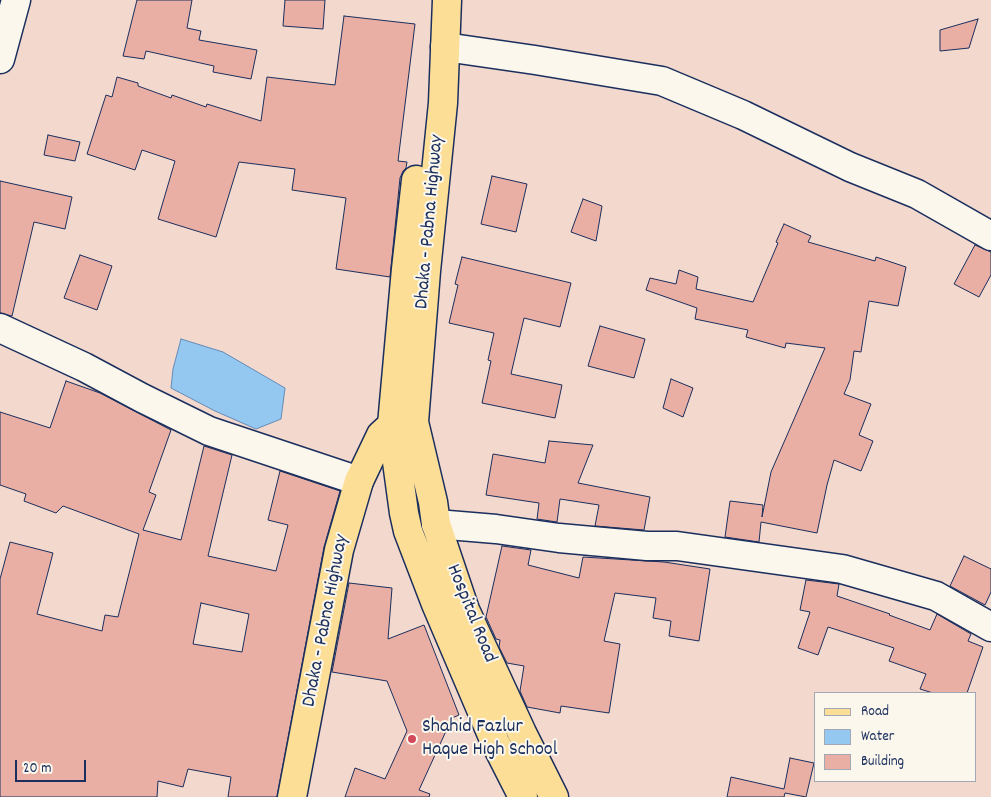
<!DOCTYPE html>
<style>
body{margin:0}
#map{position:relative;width:991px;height:797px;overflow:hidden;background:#f7e9de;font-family:Dekko,sans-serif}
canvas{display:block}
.legend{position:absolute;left:814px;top:692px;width:162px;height:90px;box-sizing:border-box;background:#fbf7ec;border:1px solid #a1a7b3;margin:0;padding:6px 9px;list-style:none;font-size:15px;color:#1b2f5e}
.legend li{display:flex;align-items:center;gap:10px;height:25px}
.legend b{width:25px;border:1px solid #a1a7b3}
.scale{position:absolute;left:15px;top:760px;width:71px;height:22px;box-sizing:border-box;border:2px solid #1b2f5e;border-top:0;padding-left:6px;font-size:15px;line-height:18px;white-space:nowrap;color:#1b2f5e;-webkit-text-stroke:4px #fbf7ec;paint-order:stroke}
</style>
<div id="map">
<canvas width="991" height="797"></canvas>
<ul class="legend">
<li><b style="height:6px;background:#fcde96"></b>Road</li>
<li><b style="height:14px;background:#94c8f1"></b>Water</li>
<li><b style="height:14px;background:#e9afa4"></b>Building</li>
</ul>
<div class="scale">20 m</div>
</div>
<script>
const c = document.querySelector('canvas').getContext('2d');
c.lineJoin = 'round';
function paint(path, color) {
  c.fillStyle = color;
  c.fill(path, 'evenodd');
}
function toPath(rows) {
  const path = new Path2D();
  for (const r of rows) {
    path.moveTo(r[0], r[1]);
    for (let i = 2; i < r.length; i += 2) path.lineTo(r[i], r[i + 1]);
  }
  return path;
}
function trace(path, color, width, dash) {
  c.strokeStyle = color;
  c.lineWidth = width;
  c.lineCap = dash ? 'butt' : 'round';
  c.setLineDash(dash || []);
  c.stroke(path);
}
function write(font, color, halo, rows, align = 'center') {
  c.font = font + ' Dekko,sans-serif';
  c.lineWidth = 4;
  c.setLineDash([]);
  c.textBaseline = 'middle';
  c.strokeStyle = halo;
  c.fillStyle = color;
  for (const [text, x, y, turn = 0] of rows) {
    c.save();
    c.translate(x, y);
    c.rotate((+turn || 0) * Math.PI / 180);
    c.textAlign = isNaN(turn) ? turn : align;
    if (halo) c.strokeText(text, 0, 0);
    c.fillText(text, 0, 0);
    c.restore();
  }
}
paint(toPath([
 [0,0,991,0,991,797,0,797],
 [815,693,975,693,975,781,815,781]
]), '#f3d8cd');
const water = toPath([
 [181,339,223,352,285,388,281,419,256,429,215,411,171,388,173,369,181,339]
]);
paint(water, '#94c8f1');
trace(water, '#648bb6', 1);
const building = toPath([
 [137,0,192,0,187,28,201,31,199,40,257,50,251,79,213,72,214,66,146,51,144,59,123,56,137,0],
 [285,0,325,0,323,29,283,26,285,0],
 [344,16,415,24,398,161,407,162,406,168,403,171,400,178,390,277,336,269,346,198,292,190,295,169,239,162,216,237,158,219,175,161,142,150,135,170,87,154,106,95,112,97,117,77,138,83,138,86,171,98,172,95,206,107,207,104,261,121,267,77,335,85,344,16],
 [978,19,969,48,940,51,940,30,978,19],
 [48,135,80,142,75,161,44,155,48,135],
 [492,176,527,184,516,232,481,224,492,176],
 [0,181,72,197,65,229,34,222,12,316,0,313,0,181],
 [583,199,602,206,596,241,571,232,583,199],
 [784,224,811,236,808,242,875,261,876,257,906,267,898,306,869,301,861,352,854,351,850,380,844,394,871,404,859,435,873,441,861,471,834,460,827,485,817,533,761,522,759,542,725,537,730,501,763,505,762,517,771,472,825,348,786,343,785,348,746,337,748,330,695,319,697,308,646,290,650,278,676,284,679,270,698,277,696,289,753,302,778,243,776,242,784,224],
 [975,245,991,252,991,275,979,297,954,284,975,245],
 [80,255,112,266,97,310,64,298,80,255],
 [462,257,571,283,560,327,524,318,511,374,562,385,555,418,482,403,491,361,488,360,494,333,449,323,458,285,455,284,462,257],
 [600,326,645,339,634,378,588,366,600,326],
 [671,379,693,388,683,417,663,408,671,379],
 [66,381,100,393,171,430,149,492,156,495,143,530,181,540,204,446,232,455,208,556,276,571,288,525,268,520,280,471,340,491,324,547,277,797,228,797,231,777,188,769,183,787,158,781,157,797,0,797,0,579,10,542,53,553,37,614,102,631,105,615,118,617,139,534,63,506,56,513,24,501,26,494,0,485,0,412,50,428,66,381],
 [201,603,249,614,242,652,193,644,201,603],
 [549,441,593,445,578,483,650,497,644,530,595,526,599,505,560,499,557,522,537,519,539,503,486,495,493,454,545,463,549,441],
 [502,546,531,550,528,565,579,578,583,557,664,562,710,569,699,641,669,636,671,621,653,618,656,598,615,593,604,641,620,644,609,713,561,706,560,713,527,707,520,691,524,666,507,663,499,647,500,640,496,639,486,617,502,546],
 [964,556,991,569,991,592,985,605,950,586,964,556],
 [806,580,839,584,837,596,890,614,889,615,930,630,937,614,971,634,968,641,983,647,967,693,933,693,920,689,926,674,889,661,894,648,828,627,818,655,798,648,810,612,800,610,806,580],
 [349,583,392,588,388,639,424,625,459,715,452,718,419,790,430,794,429,797,345,797,355,768,385,779,407,731,387,681,332,672,349,583],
 [790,758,814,763,806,797,785,793,784,797,727,797,731,777,784,789,790,758]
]);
paint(building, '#e9afa4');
trace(building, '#1b2f5e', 1);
const minor = toPath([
 [445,47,535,60,662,81,743,115,850,167,917,194,991,236],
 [0,59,16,0],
 [0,328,84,367,142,398,209,431,359,481],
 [436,524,496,529,559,538,647,546,677,546,842,569,936,596,991,627]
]);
const major = toPath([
 [292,797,339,550,359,481,381,435,392,425,411,423]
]);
const highway = toPath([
 [447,0,443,103,426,271,414,422,433,502,436,524,465,610,522,733,554,797],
 [416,180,406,269,392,425,404,513,408,531,436,604,495,742,523,797]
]);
trace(minor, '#1b2f5e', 31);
trace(major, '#1b2f5e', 31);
trace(highway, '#1b2f5e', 31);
trace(minor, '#fbf7ec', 28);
trace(major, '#fcde96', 28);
trace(highway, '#fcde96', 28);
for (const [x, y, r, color] of [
 [412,739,5,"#d1495b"]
]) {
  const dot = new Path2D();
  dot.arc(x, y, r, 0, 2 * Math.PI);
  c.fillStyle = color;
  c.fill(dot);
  trace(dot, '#fbf7ec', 2);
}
write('20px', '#1b2f5e', '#fbf7ec', [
 ["Dhaka - Pabna Highway",431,222,-85],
 ["Hospital Road",470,614,68],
 ["Dhaka - Pabna Highway",327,621,-79]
]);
write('20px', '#1b2f5e', '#fbf7ec', [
 ["Shahid Fazlur",422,728],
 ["Haque High School",422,751]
], 'left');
</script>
